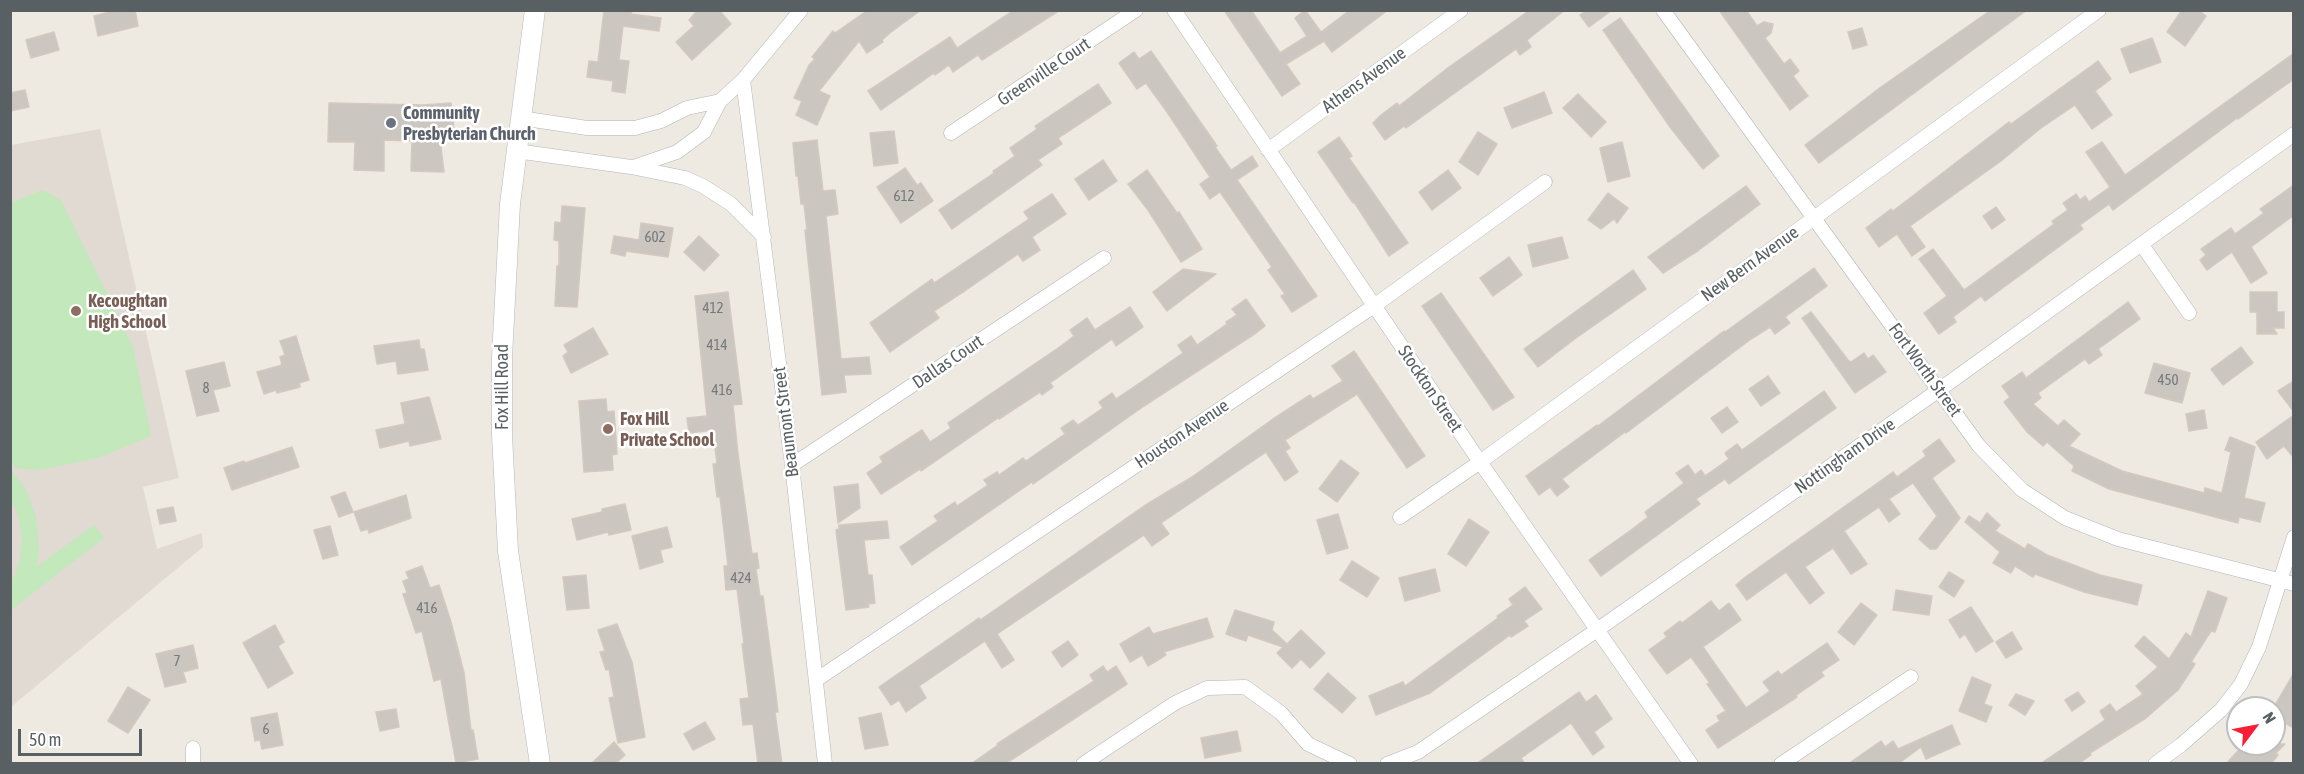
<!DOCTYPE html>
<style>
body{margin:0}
#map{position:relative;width:2304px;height:774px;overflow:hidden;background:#eee9e1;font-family:"Asap Condensed",sans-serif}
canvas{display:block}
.frame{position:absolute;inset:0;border:12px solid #596063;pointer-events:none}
.north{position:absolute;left:2226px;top:696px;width:60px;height:60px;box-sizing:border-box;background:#fff;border:2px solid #bdbfc1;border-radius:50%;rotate:58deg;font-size:16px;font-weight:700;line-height:24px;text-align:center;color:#596063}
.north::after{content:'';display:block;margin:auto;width:21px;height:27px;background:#f71e35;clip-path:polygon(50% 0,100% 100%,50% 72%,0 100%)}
.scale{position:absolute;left:18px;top:729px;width:124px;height:27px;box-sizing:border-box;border:3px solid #596063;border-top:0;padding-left:8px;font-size:18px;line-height:21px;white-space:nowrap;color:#596063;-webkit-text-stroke:4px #fff;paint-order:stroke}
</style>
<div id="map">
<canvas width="2304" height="774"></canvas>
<div class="frame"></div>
<div class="north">N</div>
<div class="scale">50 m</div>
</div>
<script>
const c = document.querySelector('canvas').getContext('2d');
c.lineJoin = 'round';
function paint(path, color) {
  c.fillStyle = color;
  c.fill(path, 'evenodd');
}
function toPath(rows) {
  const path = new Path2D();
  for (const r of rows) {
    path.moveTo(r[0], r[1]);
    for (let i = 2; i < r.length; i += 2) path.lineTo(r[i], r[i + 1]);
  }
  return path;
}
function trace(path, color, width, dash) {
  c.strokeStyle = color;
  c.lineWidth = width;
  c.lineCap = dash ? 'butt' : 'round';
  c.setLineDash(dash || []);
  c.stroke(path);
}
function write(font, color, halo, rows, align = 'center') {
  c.font = font + ' "Asap Condensed",sans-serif';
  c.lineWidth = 5;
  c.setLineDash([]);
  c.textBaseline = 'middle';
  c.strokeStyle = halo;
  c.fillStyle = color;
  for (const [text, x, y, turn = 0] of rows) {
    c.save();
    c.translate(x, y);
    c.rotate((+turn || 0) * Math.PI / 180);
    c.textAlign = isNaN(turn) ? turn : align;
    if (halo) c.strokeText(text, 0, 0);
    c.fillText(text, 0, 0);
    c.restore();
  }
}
paint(toPath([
 [100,129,179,478,143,487,157,549,202,533,203,547,11,707,11,145]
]), '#e0dad2');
paint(toPath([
 [43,190,61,200,133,347,151,436,98,458,39,470,14,468,14,465,11,463,10,203],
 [11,470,25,488,36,516,39,550,36,567,94,525,104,538,11,610,11,582,15,575,20,559,22,538,19,519,11,499]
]), '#c3e8bb');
const building = toPath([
 [118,10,135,10,138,26,98,36,94,16,118,10],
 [604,10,632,10,631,14,661,18,659,31,623,26,619,60,629,61,625,93,612,91,613,81,587,77,589,61,598,62,604,10],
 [698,10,719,10,731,24,692,60,676,42,694,26,689,20,698,10],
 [868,10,921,10,891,32,882,40,883,42,867,53,859,41,819,91,830,96,817,125,796,115,802,101,794,98,809,65,815,59,812,57,833,31,835,33,868,10],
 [1014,10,1060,10,982,60,978,55,953,72,949,65,935,75,934,73,881,110,868,91,950,37,957,48,1014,10],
 [1224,10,1251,10,1280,53,1307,36,1295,18,1305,10,1321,32,1350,10,1388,10,1332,52,1324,41,1286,64,1300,84,1282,96,1224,10],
 [1530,10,1565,10,1527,40,1531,47,1520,55,1516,49,1406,128,1404,126,1385,140,1373,123,1381,115,1397,103,1399,106,1449,67,1530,10],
 [1587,10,1612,10,1589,27,1580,15,1587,10],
 [1719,10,1746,10,1757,26,1764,22,1773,24,1771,33,1765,38,1784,64,1790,59,1799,71,1793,76,1808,96,1790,110,1719,10],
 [1991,10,2027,10,1819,163,1805,145,1881,87,1991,10],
 [2182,10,2198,10,2206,16,2185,46,2167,32,2182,10],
 [1620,18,1719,156,1703,169,1670,127,1603,30,1620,18],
 [1862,28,1867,45,1853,49,1848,32,1862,28],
 [54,32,59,50,31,58,26,40,54,32],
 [2152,38,2161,62,2130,73,2121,49,2152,38],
 [1151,51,1217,146,1215,147,1231,170,1252,156,1258,166,1237,180,1317,296,1292,312,1281,296,1285,294,1268,270,1272,267,1220,192,1210,199,1200,184,1210,177,1167,112,1146,83,1137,89,1119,63,1134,52,1139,59,1151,51],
 [2294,53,2294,79,2238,119,2237,118,2113,210,2109,204,2080,225,2083,229,1985,301,1981,296,1953,317,1956,322,1939,334,1924,313,1947,296,1919,259,1933,249,1964,290,2054,224,2052,221,2068,210,2063,203,2076,194,2080,200,2085,196,2089,202,2110,187,2086,152,2102,142,2125,175,2294,53],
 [2098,61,2111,79,2095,91,2112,115,2092,129,2075,105,2041,128,2001,161,1910,226,1925,247,1912,256,1897,234,1879,247,1866,228,1891,209,1893,211,2009,122,2011,124,2098,61],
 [1098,84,1111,103,1058,138,1062,144,1038,160,1042,165,952,229,939,210,994,173,993,171,1015,156,1010,148,1037,129,1035,126,1098,84],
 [25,90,29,107,10,111,10,93,25,90],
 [1544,92,1552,113,1512,128,1504,108,1544,92],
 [1578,94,1606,122,1591,137,1563,108,1578,94],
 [329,103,423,105,451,103,455,137,440,139,444,172,411,171,412,141,384,140,384,171,354,170,355,142,328,142,329,103],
 [894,131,898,163,874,166,870,133,894,131],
 [1478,132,1497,144,1478,175,1459,162,1478,132],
 [1339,137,1352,156,1349,158,1408,243,1389,256,1354,202,1353,203,1318,152,1339,137],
 [817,140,823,191,835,190,838,214,826,216,841,359,869,357,871,374,844,375,846,392,822,395,805,230,807,230,804,204,801,204,798,176,796,176,793,143,817,140],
 [1622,142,1630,176,1608,182,1600,148,1622,142],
 [1103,160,1117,181,1089,200,1075,179,1103,160],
 [905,168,917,185,921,183,933,201,901,223,877,187,905,168],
 [1147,170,1177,213,1179,212,1202,249,1181,262,1148,210,1128,184,1147,170],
 [1448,170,1461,188,1432,210,1419,192,1448,170],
 [2294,185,2294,215,2251,247,2267,273,2251,283,2232,252,2207,270,2200,260,2206,255,2201,249,2231,228,2235,234,2264,213,2260,209,2294,185],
 [1746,186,1760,204,1699,250,1663,273,1648,257,1746,186],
 [1608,193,1628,208,1617,223,1614,219,1601,229,1588,220,1608,193],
 [1052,194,1066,214,1032,237,1040,250,1023,261,1018,254,966,290,934,311,939,318,890,352,870,323,932,279,934,283,1029,219,1024,212,1052,194],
 [562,206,585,208,577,307,555,306,557,266,559,266,559,241,554,240,555,222,561,223,562,206],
 [1996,207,2005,220,1992,229,1983,216,1996,207],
 [641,223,673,228,668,257,626,251,625,256,611,253,614,236,639,240,641,223],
 [699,236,719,255,704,271,684,252,699,236],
 [1562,237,1568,258,1533,267,1528,245,1562,237],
 [1509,257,1522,275,1493,296,1480,278,1509,257],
 [1814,268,1827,286,1785,317,1790,323,1775,334,1770,327,1751,339,1626,433,1625,432,1562,479,1569,487,1557,496,1550,487,1539,495,1526,476,1597,425,1598,426,1724,331,1725,332,1814,268],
 [1183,269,1216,274,1167,311,1153,292,1183,269],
 [1633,270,1646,289,1576,338,1538,367,1524,349,1633,270],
 [728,292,742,404,733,405,738,454,752,554,757,553,759,568,756,569,760,596,763,596,775,687,778,712,775,712,782,764,758,764,753,724,743,725,740,699,749,698,742,644,744,644,737,589,726,590,724,566,728,566,720,497,717,497,713,464,717,464,713,430,689,433,687,418,707,416,695,296,728,292],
 [2250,292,2277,292,2277,312,2284,312,2284,328,2273,328,2277,334,2257,334,2257,312,2250,312,2250,292],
 [1441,293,1514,397,1493,410,1422,306,1441,293],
 [1246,299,1265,326,1256,333,1144,406,1069,459,1033,484,1032,482,912,565,900,547,938,521,934,516,955,502,957,506,988,485,984,480,997,472,999,475,1023,458,1026,461,1065,434,1061,428,1073,420,1078,425,1103,408,1099,402,1112,393,1116,399,1147,378,1183,353,1178,345,1191,336,1197,345,1227,324,1226,322,1237,315,1232,309,1246,299],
 [2128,302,2140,319,2098,349,2102,355,2089,364,2085,359,2038,393,2041,398,2033,404,2058,426,2064,420,2080,434,2069,446,2122,471,2204,493,2205,488,2222,493,2231,452,2225,450,2230,437,2255,447,2244,498,2265,503,2260,522,2239,517,2238,523,2109,489,2072,471,2074,466,2047,442,2043,446,2027,432,2004,402,2010,397,2002,386,2022,372,2026,378,2128,302],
 [1130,307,1143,327,1116,346,1112,339,1050,383,1053,387,1042,395,1040,392,999,419,998,418,921,471,920,469,881,494,867,473,883,462,880,457,922,430,930,442,951,428,948,423,1061,346,1074,336,1070,330,1087,318,1095,330,1130,307],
 [1811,312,1848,360,1851,362,1864,353,1868,359,1873,355,1886,372,1855,393,1802,318,1811,312],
 [593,328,608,354,571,373,563,356,568,352,564,345,593,328],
 [296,336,309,380,299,383,300,387,277,393,276,390,264,394,257,372,282,365,280,357,285,355,280,341,296,336],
 [419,340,420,349,424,349,428,370,398,374,396,361,377,364,374,346,419,340],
 [2241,347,2253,363,2223,385,2211,369,2241,347],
 [1354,351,1425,456,1407,468,1357,394,1285,440,1290,448,1285,451,1298,472,1285,481,1266,452,1161,523,1169,534,1152,546,1144,535,997,634,1014,660,1002,668,985,641,919,686,926,698,906,712,899,700,891,705,879,687,979,618,980,620,1002,605,1144,506,1192,477,1273,419,1310,395,1313,399,1343,381,1332,366,1354,351],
 [224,362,230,386,213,390,219,411,197,416,186,371,224,362],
 [2154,363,2190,373,2182,403,2145,393,2154,363],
 [1768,376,1780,393,1761,406,1749,389,1768,376],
 [2294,381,2294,412,2278,391,2294,381],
 [1824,391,1836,408,1729,484,1725,479,1696,499,1700,504,1601,576,1589,560,1631,530,1648,517,1645,512,1684,483,1676,473,1688,465,1695,475,1701,470,1705,476,1729,459,1725,453,1737,444,1742,450,1824,391],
 [429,397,441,439,410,446,409,441,380,448,376,430,405,424,401,403,429,397],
 [606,399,607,412,614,411,617,454,612,455,613,470,584,472,579,401,606,399],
 [1727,407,1738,422,1722,433,1711,418,1727,407],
 [2204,410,2207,428,2189,431,2186,414,2204,410],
 [2294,415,2294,458,2284,446,2267,459,2256,442,2294,415],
 [1939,439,1955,461,1932,478,1960,518,1936,549,1930,549,1919,539,1937,516,1913,483,1889,499,1900,514,1889,522,1879,507,1844,531,1867,564,1851,574,1833,548,1805,567,1824,593,1810,604,1786,572,1747,600,1736,585,1744,578,1893,472,1897,477,1926,456,1923,451,1939,439],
 [292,447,299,467,232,490,224,468,244,461,245,463,292,447],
 [1341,460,1359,473,1337,502,1319,489,1341,460],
 [858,484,860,508,838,523,834,487,858,484],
 [345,492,353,512,339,517,331,497,345,492],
 [406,495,411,518,369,533,368,529,361,531,354,512,406,495],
 [625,504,631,530,609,535,608,532,577,540,572,519,602,512,602,509,625,504],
 [173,507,176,521,160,524,157,510,173,507],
 [1987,513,2000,525,1995,531,2025,549,2028,544,2047,555,2100,575,2142,585,2137,605,2084,592,2035,574,2033,577,2015,566,2011,573,1993,563,2000,552,1965,522,1969,516,1980,523,1987,513],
 [1338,514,1348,548,1327,554,1317,520,1338,514],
 [1469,519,1489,532,1466,566,1448,554,1469,519],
 [887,521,889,538,864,540,868,575,872,575,875,603,868,604,869,607,846,610,836,530,839,529,839,525,887,521],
 [330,526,338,555,323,559,314,530,330,526],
 [667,527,672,547,660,550,663,562,640,569,632,536,667,527],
 [1352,561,1379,578,1367,597,1340,580,1352,561],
 [422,566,430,588,439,585,451,622,464,673,471,730,473,730,478,759,456,763,441,679,434,681,422,631,416,633,403,594,407,593,403,581,409,579,406,572,422,566],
 [1435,569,1440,591,1405,601,1399,578,1435,569],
 [1949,572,1964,581,1954,597,1939,587,1949,572],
 [586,575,589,608,567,610,563,577,586,575],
 [1525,587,1542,609,1524,621,1528,626,1511,637,1510,635,1430,693,1376,715,1369,696,1403,682,1405,686,1498,618,1497,616,1513,605,1509,599,1525,587],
 [1896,590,1932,596,1929,615,1893,610,1896,590],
 [2208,591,2227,598,2215,632,2211,631,2191,662,2195,664,2178,690,2146,718,2090,753,2091,755,2078,764,2040,764,2105,720,2100,711,2110,704,2116,712,2143,694,2136,686,2158,667,2135,646,2144,636,2169,659,2186,633,2191,637,2208,591],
 [1711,601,1719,611,1729,603,1741,620,1703,647,1746,708,1770,691,1763,682,1778,671,1781,675,1827,643,1839,660,1821,672,1824,676,1795,696,1797,697,1718,748,1706,730,1720,721,1717,716,1726,711,1707,684,1710,683,1691,657,1667,674,1649,650,1667,637,1664,633,1680,621,1682,623,1711,601],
 [1861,603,1877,615,1854,645,1838,632,1861,603],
 [1971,607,1993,641,1976,652,1965,634,1960,638,1949,620,1971,607],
 [1235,610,1274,622,1272,630,1287,644,1301,630,1325,653,1310,668,1301,659,1292,668,1277,653,1283,647,1248,635,1246,641,1226,634,1235,610],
 [1207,618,1213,637,1164,652,1166,655,1148,666,1142,655,1130,662,1120,644,1149,627,1153,634,1207,618],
 [617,624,632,662,645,737,618,743,609,698,614,697,609,669,606,670,600,652,605,651,598,630,617,624],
 [275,625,284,642,278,646,293,673,268,688,243,643,275,625],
 [2012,632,2022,649,2006,658,1996,642,2012,632],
 [1068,641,1078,655,1062,667,1052,652,1068,641],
 [193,645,198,668,183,672,186,682,165,687,156,654,193,645],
 [1103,666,1107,672,1116,666,1127,684,1005,764,971,764,998,745,997,744,1094,681,1090,675,1103,666],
 [1328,673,1356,698,1342,713,1314,689,1328,673],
 [2294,673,2294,728,2274,717,2274,707,2294,673],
 [1972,677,1991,685,1984,704,1992,707,1986,722,1959,711,1972,677],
 [128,687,150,700,128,733,108,721,128,687],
 [1579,692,1586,702,1596,695,1612,719,1594,732,1604,747,1593,755,1571,723,1521,758,1525,764,1476,764,1579,692],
 [2078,692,2085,702,2072,711,2065,700,2078,692],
 [2016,694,2034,701,2025,715,2009,705,2016,694],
 [396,709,399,727,380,731,376,712,396,709],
 [277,713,283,745,262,749,260,740,255,741,251,718,277,713],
 [881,713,888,745,865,749,859,718,881,713],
 [705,722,715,739,693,750,684,734,705,722],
 [1952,725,1960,744,1926,759,1921,747,1898,764,1848,764,1881,741,1885,747,1893,741,1898,749,1952,725],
 [1237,731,1241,751,1205,758,1201,738,1237,731],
 [614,742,625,755,615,764,591,764,614,742],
 [2244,744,2250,744,2256,750,2261,744,2285,744,2276,753,2278,755,2271,764,2226,764,2244,744]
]);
paint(building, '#cbc6c0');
trace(building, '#d3c9bf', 1.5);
const minor = toPath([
 [1174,10,1480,462,1691,764],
 [1663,10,1979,446,2022,490,2065,518,2118,539,2294,584],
 [743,80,792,465,825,764],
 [520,118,587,128,635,128,661,121,687,108,720,101],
 [951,133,1136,10],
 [1268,150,1461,10],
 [516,151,631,167,685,178,703,186,731,204,764,237],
 [636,166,677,152,704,132,720,101,743,80,801,10],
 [2142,245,2189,313],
 [792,465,1104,258],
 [1400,517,1480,462,2099,10],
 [816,680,1374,306,1545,182],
 [193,748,193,764],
 [1083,764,1175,703,1207,688,1245,687,1281,713,1308,744,1350,764],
 [1387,764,1418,752,1597,630,1939,390,2294,134],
 [1781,764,1911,677],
 [2155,764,2181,745,2221,710,2241,684,2259,647,2294,537]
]);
const secondary = toPath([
 [535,10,510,204,502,357,502,435,508,551,540,764]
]);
trace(minor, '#b2b6ba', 15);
trace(secondary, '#b3b8bd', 21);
trace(minor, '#fff', 14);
trace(secondary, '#fff', 20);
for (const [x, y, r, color] of [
 [391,123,6,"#6b7280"],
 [76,311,6,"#8d6e63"],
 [608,429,6,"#8d6e63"]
]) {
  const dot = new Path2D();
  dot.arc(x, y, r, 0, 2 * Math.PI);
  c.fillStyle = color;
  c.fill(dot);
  trace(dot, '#fff', 2);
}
write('15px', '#767a7a', null, [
 ["612",904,196],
 ["602",655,237],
 ["412",713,308],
 ["414",717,345],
 ["450",2168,380],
 ["8",206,388],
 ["416",722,390],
 ["424",741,578],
 ["416",427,608],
 ["7",177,661],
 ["6",266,729]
]);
write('18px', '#596063', '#fff', [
 ["Greenville Court",1044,72,-34],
 ["Athens Avenue",1364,80,-36],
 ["New Bern Avenue",1750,264,-36],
 ["Dallas Court",948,362,-34],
 ["Fort Worth Street",1925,370,54],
 ["Fox Hill Road",502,387,-90],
 ["Stockton Street",1430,389,56],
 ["Beaumont Street",786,422,-97],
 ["Houston Avenue",1182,434,-34],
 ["Nottingham Drive",1845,456,-35]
]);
write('bold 18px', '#5b616d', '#fff', [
 ["Community",403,113],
 ["Presbyterian Church",403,134]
], 'left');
write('bold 18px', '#785e54', '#fff', [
 ["Kecoughtan",88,301],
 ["High School",88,322],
 ["Fox Hill",620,419],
 ["Private School",620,440]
], 'left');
</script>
